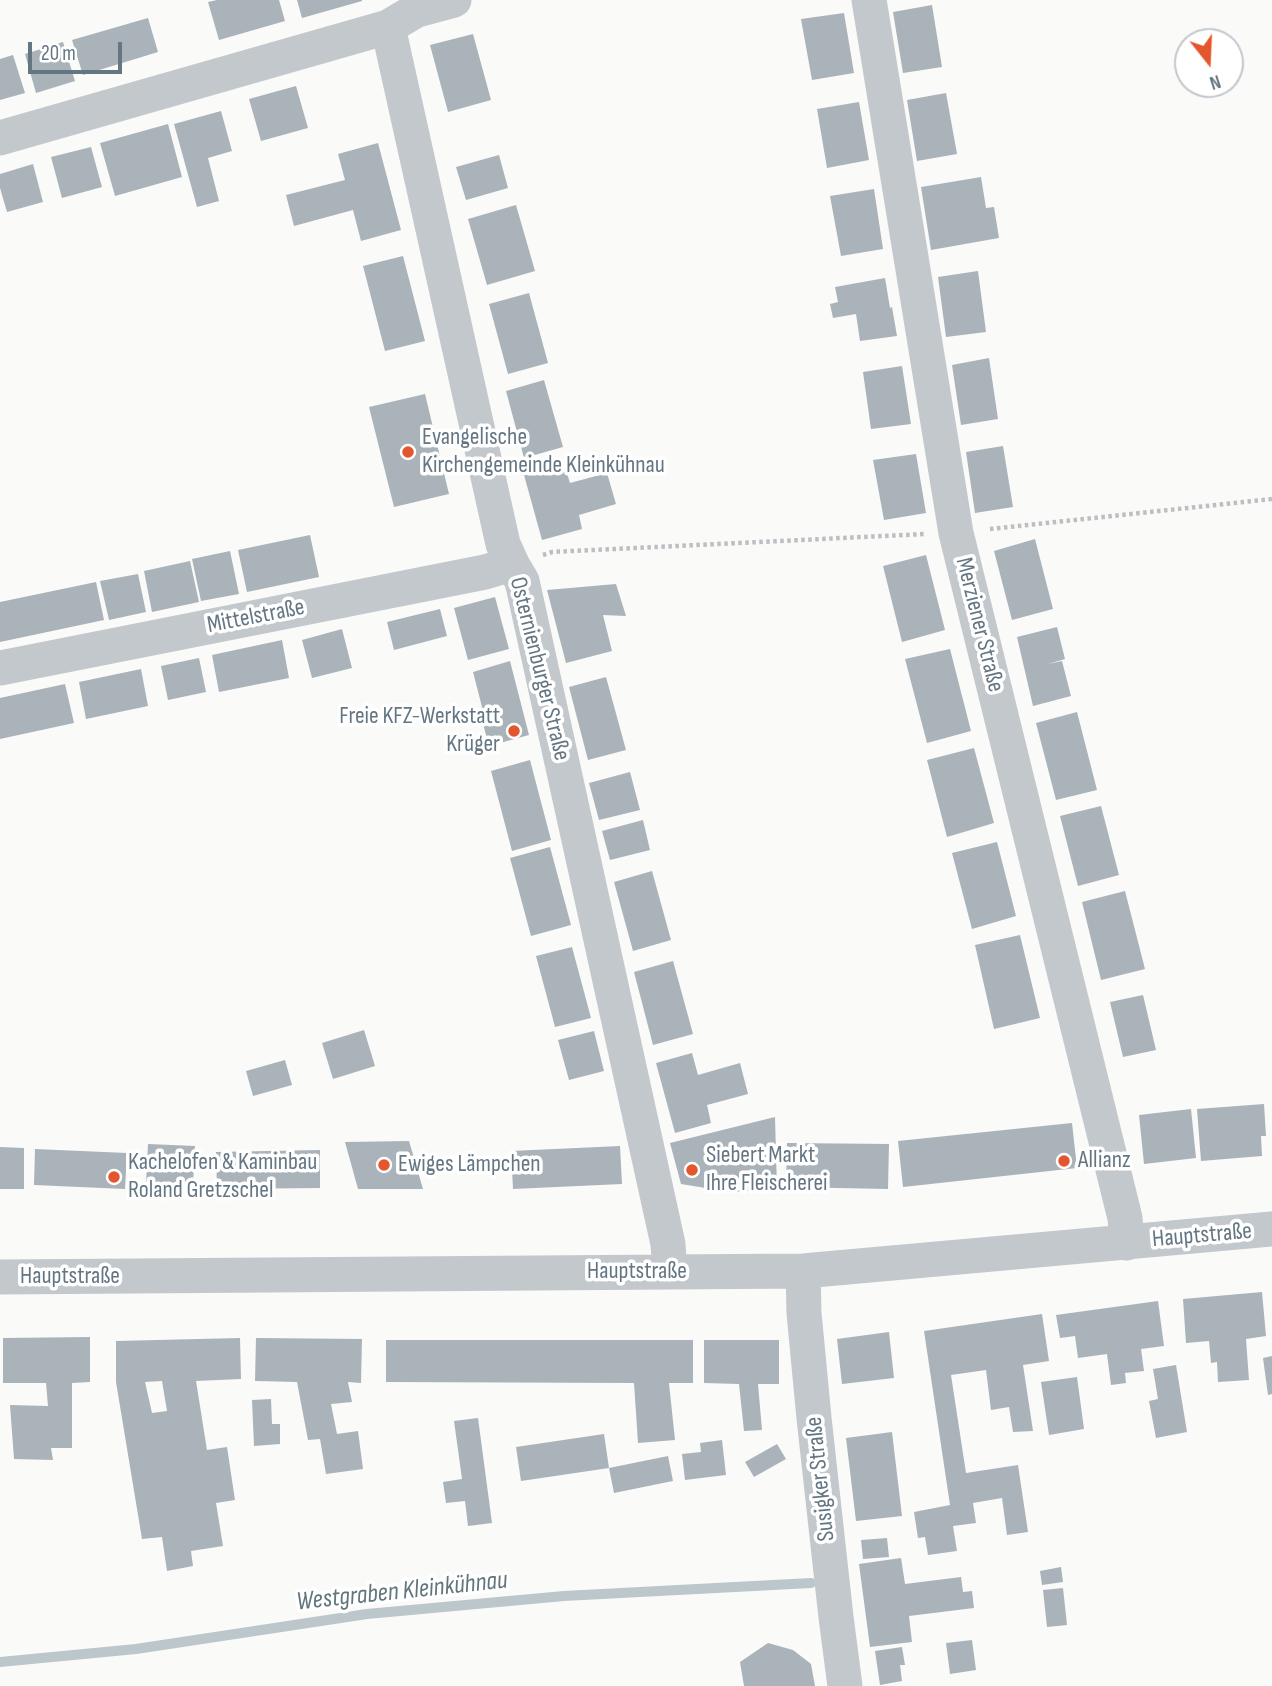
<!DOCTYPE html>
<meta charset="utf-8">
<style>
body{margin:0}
#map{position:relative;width:1272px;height:1686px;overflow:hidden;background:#fafaf8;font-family:"Sofia Sans Condensed",sans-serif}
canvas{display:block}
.north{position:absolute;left:1174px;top:28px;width:70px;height:70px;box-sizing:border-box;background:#fff;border:2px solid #c1c8cd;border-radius:50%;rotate:162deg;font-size:19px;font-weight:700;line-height:28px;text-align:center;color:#657683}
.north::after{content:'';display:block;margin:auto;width:24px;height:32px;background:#e4572e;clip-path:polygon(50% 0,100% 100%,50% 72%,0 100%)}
.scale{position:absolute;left:28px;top:42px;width:94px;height:32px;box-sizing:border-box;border:4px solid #657683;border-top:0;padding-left:9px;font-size:21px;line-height:24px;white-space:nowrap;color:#657683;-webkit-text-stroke:5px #fff;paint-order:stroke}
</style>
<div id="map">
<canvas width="1272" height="1686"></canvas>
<div class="north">N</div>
<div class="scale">20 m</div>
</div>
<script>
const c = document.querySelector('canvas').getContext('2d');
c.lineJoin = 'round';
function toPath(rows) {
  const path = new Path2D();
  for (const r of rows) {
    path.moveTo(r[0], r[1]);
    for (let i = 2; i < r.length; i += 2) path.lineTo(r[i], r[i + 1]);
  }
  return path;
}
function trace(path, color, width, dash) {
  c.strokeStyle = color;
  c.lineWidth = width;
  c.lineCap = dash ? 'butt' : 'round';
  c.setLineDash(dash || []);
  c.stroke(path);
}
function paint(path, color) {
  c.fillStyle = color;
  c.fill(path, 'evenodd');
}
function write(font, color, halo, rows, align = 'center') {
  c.font = font + ' "Sofia Sans Condensed",sans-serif';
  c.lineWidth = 7;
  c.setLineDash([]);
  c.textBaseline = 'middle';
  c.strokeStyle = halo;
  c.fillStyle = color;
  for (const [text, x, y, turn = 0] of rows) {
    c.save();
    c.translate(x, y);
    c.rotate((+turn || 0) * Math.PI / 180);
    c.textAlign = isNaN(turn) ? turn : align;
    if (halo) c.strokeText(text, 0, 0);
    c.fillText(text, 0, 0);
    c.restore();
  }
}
trace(toPath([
 [0,1662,136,1649,367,1614,564,1596,811,1583]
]), '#bbc7cb', 10);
paint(toPath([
 [217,0,279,0,285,21,219,40,208,2],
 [297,0,362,0,362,1,302,18],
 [932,5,942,67,903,73,893,12],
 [844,13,854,73,812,80,801,19],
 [148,18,158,52,83,75,72,40],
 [473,34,491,100,448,112,430,45],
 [63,42,75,81,36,93,25,54],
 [13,55,25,93,0,100,0,59],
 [296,86,308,128,261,141,249,99],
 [946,93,957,154,917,161,907,100],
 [859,102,869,160,827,168,817,109],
 [221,111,232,151,208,158,219,201,197,207,174,124],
 [168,124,182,177,115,196,100,143],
 [378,143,401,230,361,241,353,210,294,226,286,195,345,180,338,154],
 [91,147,102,187,62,198,51,157],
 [499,155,508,188,466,200,456,167],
 [33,164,43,202,7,212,0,188,0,174],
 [981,177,986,208,994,207,999,238,931,250,921,187],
 [874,189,883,249,841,256,830,196],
 [516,205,535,271,487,285,468,219],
 [403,256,425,341,385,351,363,266],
 [978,271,986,332,946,337,938,277],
 [885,278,890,308,892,307,897,336,860,341,856,314,833,318,830,304,838,302,835,287],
 [529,293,548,363,508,374,489,304],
 [989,358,998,419,961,425,952,365],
 [902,366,911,424,871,429,863,372],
 [544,380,563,447,524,458,506,391],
 [425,394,449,494,394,507,369,407],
 [1003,446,1013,507,975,513,966,452],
 [916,454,926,513,884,520,873,460],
 [564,464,570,483,607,473,616,504,579,515,582,529,542,540,524,475],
 [310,535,319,577,247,592,238,550],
 [1035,539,1053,609,1012,620,994,551],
 [230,551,239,594,201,601,192,559],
 [926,555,945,630,902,642,883,566],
 [190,561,199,602,152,612,144,571],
 [138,574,146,612,109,620,100,581],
 [96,582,104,620,0,642,0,602],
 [616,584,626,616,603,615,612,651,566,663,547,590],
 [495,597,509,649,468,660,454,608],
 [440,609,447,636,394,650,387,622],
 [1057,627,1065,659,1048,664,1062,661,1071,696,1033,706,1017,637],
 [342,629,352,668,312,678,302,640],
 [282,640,289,678,219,692,212,655],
 [950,649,971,731,927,743,905,659],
 [199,658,206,692,168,700,161,666],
 [510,661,529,735,489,746,479,709,482,707,473,672],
 [141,669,148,706,86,719,79,682],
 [606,677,626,750,588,760,569,687],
 [65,684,74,723,0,739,0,698],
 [1077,712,1097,790,1056,800,1036,723],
 [974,748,994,823,947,837,927,760],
 [530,760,551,840,512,851,491,771],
 [630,772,640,810,599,820,589,783],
 [1101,806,1119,875,1078,886,1060,816],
 [643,820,650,850,610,860,602,831],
 [997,842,1016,916,972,929,952,853],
 [550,847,571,925,531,936,510,858],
 [652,871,671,940,633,951,614,882],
 [1125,891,1145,969,1101,980,1082,902],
 [1020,935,1040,1018,994,1029,975,945],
 [572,947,591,1018,555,1027,536,956],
 [673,961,693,1034,653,1045,634,972],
 [1143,995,1156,1050,1123,1057,1110,1002],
 [364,1030,375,1066,333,1079,322,1043],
 [594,1031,604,1071,569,1080,558,1040],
 [692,1053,698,1075,740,1063,748,1094,707,1105,711,1123,675,1133,656,1063],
 [285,1060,292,1085,253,1096,246,1071],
 [1264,1104,1266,1136,1261,1136,1262,1156,1201,1161,1197,1109],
 [1191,1109,1196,1158,1144,1164,1139,1115],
 [775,1117,777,1190,730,1192,681,1184,670,1143],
 [1072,1123,1077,1168,903,1187,898,1141],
 [409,1141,423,1189,358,1189,345,1142],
 [787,1143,889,1144,888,1189,786,1187],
 [148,1144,195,1146,193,1186,146,1184],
 [620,1146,622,1184,513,1189,511,1151],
 [0,1147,24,1148,24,1189,0,1189],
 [35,1149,127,1153,125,1189,34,1185],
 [320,1150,320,1188,217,1189,216,1152],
 [1262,1292,1266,1336,1246,1339,1249,1380,1218,1382,1217,1362,1211,1363,1209,1341,1186,1343,1183,1299],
 [1158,1301,1164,1346,1141,1349,1144,1371,1125,1373,1126,1383,1111,1385,1107,1354,1078,1358,1075,1336,1060,1338,1056,1315],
 [1042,1314,1049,1361,1023,1365,1033,1431,1013,1432,1009,1407,991,1410,986,1370,951,1375,966,1473,1018,1465,1028,1532,1007,1535,1002,1498,973,1503,976,1523,953,1526,957,1551,928,1555,925,1537,918,1538,914,1512,950,1505,924,1331],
 [889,1332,894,1378,842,1384,837,1339],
 [90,1337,90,1382,72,1383,72,1448,51,1448,53,1460,14,1459,10,1405,48,1406,46,1383,3,1383,3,1338],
 [240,1338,241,1379,196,1381,207,1450,227,1447,235,1500,216,1503,223,1546,191,1551,193,1566,167,1571,162,1537,142,1539,116,1382,116,1341],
 [162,1381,167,1411,152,1413,145,1382],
 [256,1338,362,1339,361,1383,348,1382,352,1402,331,1404,337,1434,358,1431,363,1469,326,1474,320,1439,308,1440,297,1382,255,1381],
 [386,1340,693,1340,693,1383,669,1383,675,1440,638,1443,634,1383,386,1382],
 [704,1340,779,1340,779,1384,758,1384,762,1430,744,1431,739,1384,704,1383],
 [1272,1356,1272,1394,1268,1395,1263,1358],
 [1176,1365,1187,1432,1156,1438,1149,1401,1158,1399,1153,1369],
 [1077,1377,1084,1429,1049,1435,1041,1382],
 [271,1399,272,1424,280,1424,280,1444,254,1446,252,1400],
 [478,1418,492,1523,468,1526,465,1501,446,1503,443,1482,462,1479,454,1421],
 [892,1432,902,1516,856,1521,846,1438],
 [604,1434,609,1468,668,1456,673,1481,614,1493,609,1468,521,1481,516,1447],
 [722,1440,726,1475,685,1480,682,1454,701,1452,700,1443],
 [777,1444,786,1459,754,1477,745,1462],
 [887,1538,889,1557,863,1559,861,1540],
 [901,1558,905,1584,961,1577,963,1592,972,1591,974,1608,909,1616,912,1642,870,1647,859,1564],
 [1061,1567,1063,1582,1042,1585,1040,1571],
 [1063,1588,1067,1625,1047,1627,1043,1590],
 [972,1640,976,1670,950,1674,946,1643],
 [768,1643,793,1650,811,1664,815,1686,744,1686,740,1662],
 [902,1647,905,1665,900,1665,902,1681,880,1685,875,1651]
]), '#aab3b9');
trace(toPath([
 [990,529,1272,499],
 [543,555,552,552,925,534]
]), '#bbbfc2', 4.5, [3.5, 3.5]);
trace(toPath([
 [869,0,956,533,1125,1218,1127,1243],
 [388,27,503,544,512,564,522,581,668,1244,670,1272],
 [0,138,388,27,417,10,454,0],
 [0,668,485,572,512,564],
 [803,1271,804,1313,814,1418,836,1617,845,1686],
 [0,1277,803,1271,1272,1229]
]), '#c3c8cc', 35);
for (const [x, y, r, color] of [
 [408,452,7,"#e4572e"],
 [514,731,7,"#e4572e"],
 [1064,1161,7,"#e4572e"],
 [384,1165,7,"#e4572e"],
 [692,1170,7,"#e4572e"],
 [114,1177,7,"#e4572e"]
]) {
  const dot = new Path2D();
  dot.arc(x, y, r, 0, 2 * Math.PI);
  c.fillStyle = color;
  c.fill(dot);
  trace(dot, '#fff', 2.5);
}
write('24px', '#657683', '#fff', [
 ["Evangelische",422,438],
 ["Kirchengemeinde Kleinkühnau",422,466],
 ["Freie KFZ-Werkstatt",500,717,"right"],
 ["Krüger",500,745,"right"],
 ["Siebert Markt",706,1156],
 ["Ihre Fleischerei",706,1184],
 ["Allianz",1078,1161],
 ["Kachelofen & Kaminbau",128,1163],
 ["Roland Gretzschel",128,1191],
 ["Ewiges Lämpchen",398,1165]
], 'left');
write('24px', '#657683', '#fff', [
 ["Mittelstraße",256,617,-11],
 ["Merziener Straße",979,625,76],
 ["Osternienburger Straße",539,669,76],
 ["Hauptstraße",1202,1236,-5],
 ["Hauptstraße",637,1272],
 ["Hauptstraße",70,1277],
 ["Susigker Straße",821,1479,-96]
]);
write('italic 26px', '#60757c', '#fff', [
 ["Westgraben Kleinkühnau",402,1592,-6]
]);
</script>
